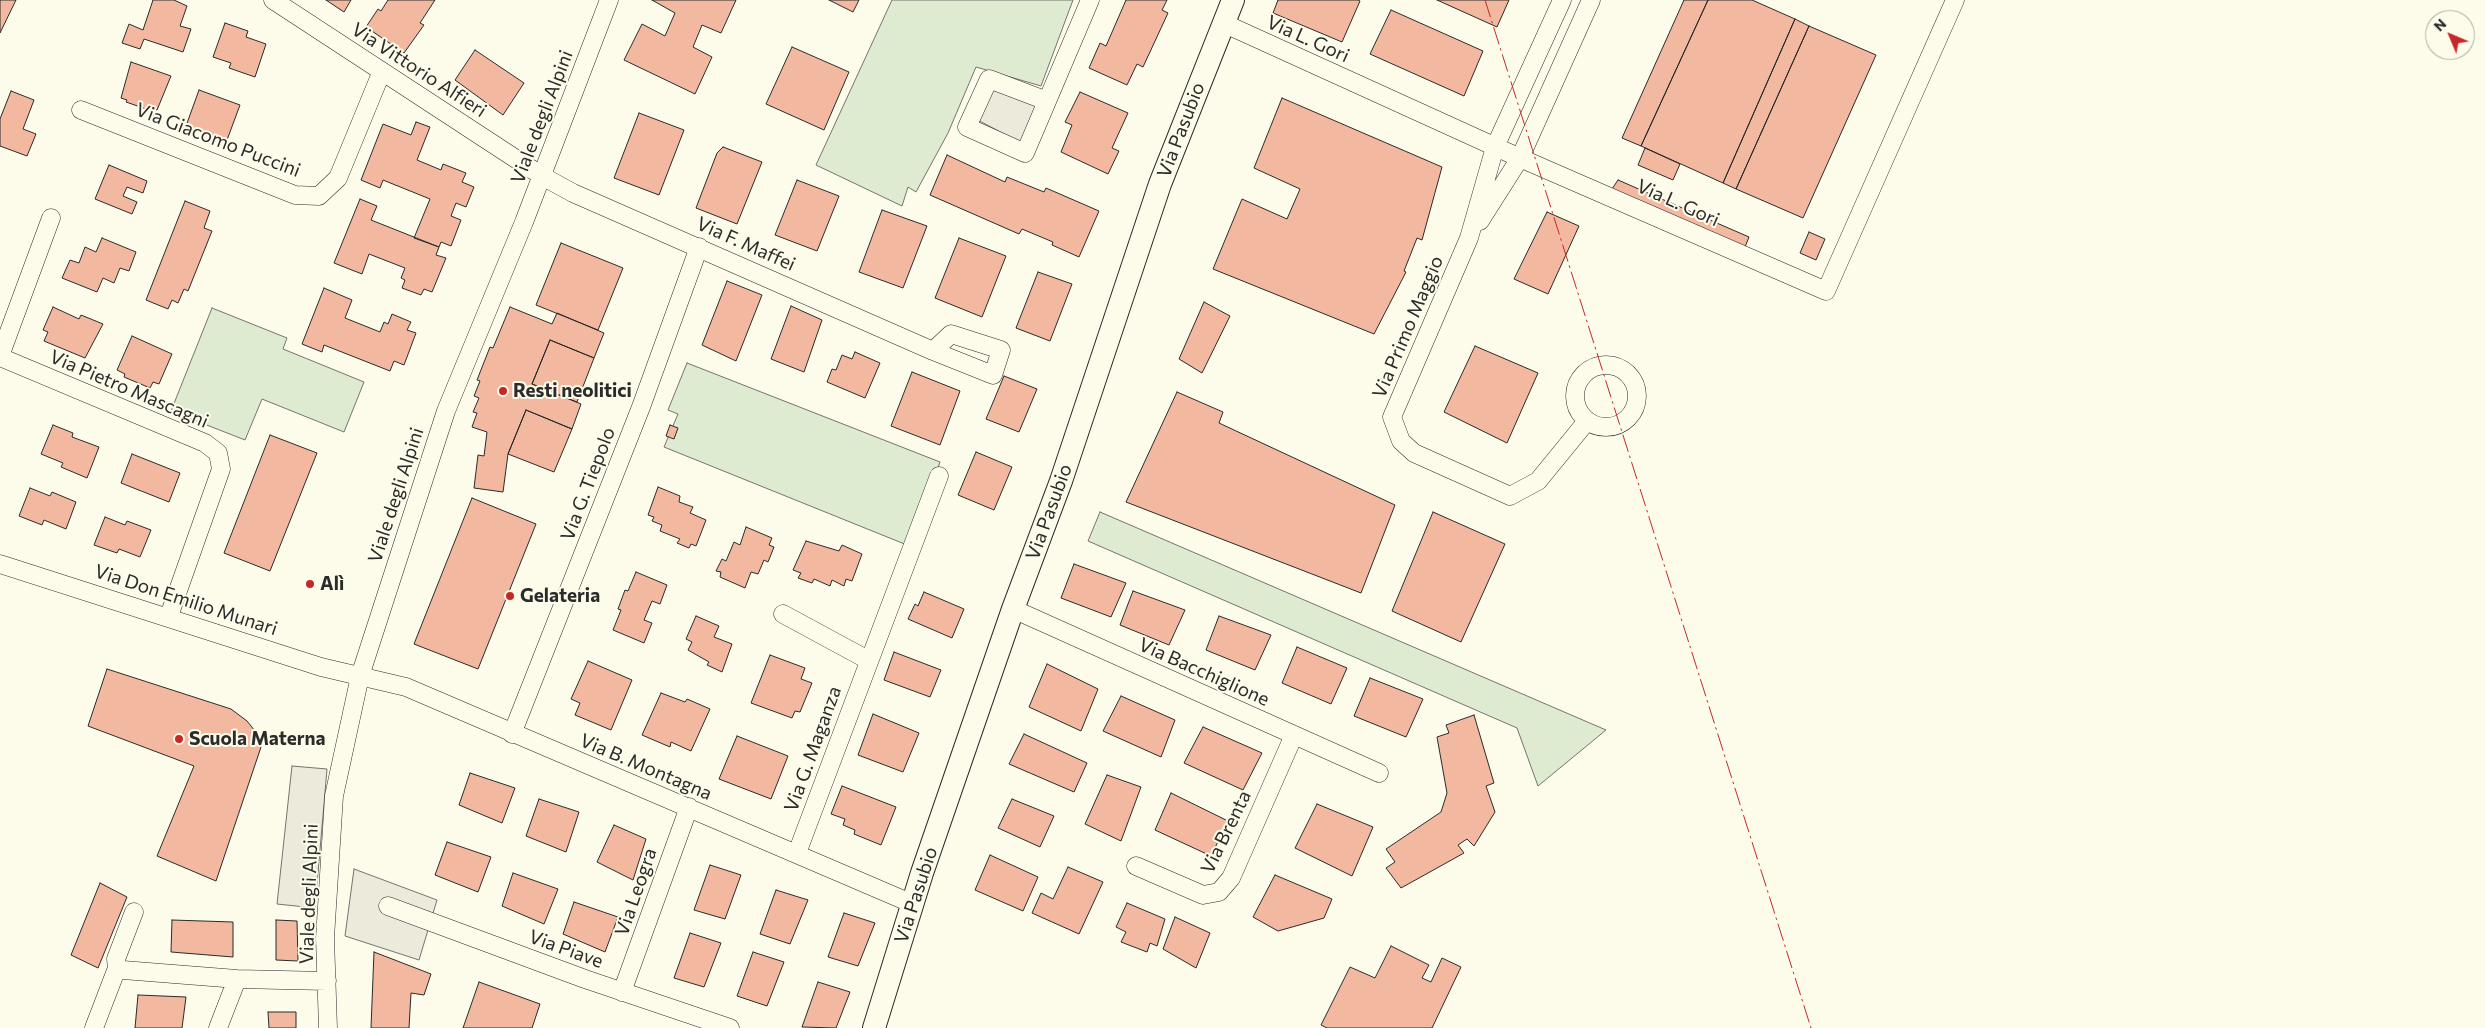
<!DOCTYPE html>
<meta charset="utf-8">
<style>
body{margin:0}
#map{position:relative;width:2485px;height:1028px;overflow:hidden;background:#fdfbea;font-family:Commissioner,sans-serif}
canvas{display:block}
.north{position:absolute;left:2425px;top:10px;width:50px;height:50px;box-sizing:border-box;background:#fdfbea;border:1px solid #a9a89e;border-radius:50%;rotate:315deg;font-size:14px;font-weight:700;line-height:20px;text-align:center;color:#2b2b2b}
.north::after{content:'';display:block;margin:auto;width:18px;height:22px;background:#c62828;clip-path:polygon(50% 0,100% 100%,50% 72%,0 100%)}
</style>
<div id="map">
<canvas width="2485" height="1028"></canvas>
<div class="north">N</div>
</div>
<script>
const c = document.querySelector('canvas').getContext('2d');
c.lineJoin = 'round';
function paint(path, color) {
  c.fillStyle = color;
  c.fill(path, 'evenodd');
}
function toPath(rows) {
  const path = new Path2D();
  for (const r of rows) {
    if (r.length === 3) {
      path.moveTo(r[0] + r[2], r[1]);
      path.arc(r[0], r[1], r[2], 0, 2 * Math.PI);
      continue;
    }
    path.moveTo(r[0], r[1]);
    for (let i = 2; i < r.length; i += 2) path.lineTo(r[i], r[i + 1]);
  }
  return path;
}
function trace(path, color, width, dash) {
  c.strokeStyle = color;
  c.lineWidth = width;
  c.lineCap = dash ? 'butt' : 'round';
  c.setLineDash(dash || []);
  c.stroke(path);
}
function write(font, color, halo, rows, align = 'center') {
  c.font = font + ' Commissioner,sans-serif';
  c.lineWidth = 4;
  c.setLineDash([]);
  c.textBaseline = 'middle';
  c.strokeStyle = halo;
  c.fillStyle = color;
  for (const [text, x, y, turn = 0] of rows) {
    c.save();
    c.translate(x, y);
    c.rotate((+turn || 0) * Math.PI / 180);
    c.textAlign = isNaN(turn) ? turn : align;
    if (halo) c.strokeText(text, 0, 0);
    c.fillText(text, 0, 0);
    c.restore();
  }
}
const green = toPath([
 [892,0,1073,0,1041,86,976,67,948,133,916,192,908,187,902,206,816,165,892,0],
 [212,308,287,338,283,349,364,382,344,432,262,399,245,440,171,411,212,308],
 [687,363,940,462,912,547,664,447,678,414,668,410,687,363],
 [1100,512,1606,730,1538,786,1517,728,1088,541,1100,512]
]);
paint(green, '#deebd1');
trace(green, '#74746e', 1);
const parking = toPath([
 [990,81,1042,107,1025,145,974,118,990,81],
 [292,766,327,769,315,908,277,904,292,766],
 [354,869,437,900,419,960,345,936,354,869]
]);
paint(parking, '#eceadb');
trace(parking, '#74746e', 1);
const building = toPath([
 [0,0,16,0,0,33,0,0],
 [153,0,174,0,187,6,180,26,191,29,183,52,144,39,140,49,122,43,129,24,143,30,153,0],
 [326,0,351,0,344,12,326,0],
 [388,0,435,0,420,23,424,25,404,53,366,27,378,9,381,11,388,0],
 [652,0,736,0,721,33,702,25,693,47,712,57,695,94,624,60,642,24,665,36,675,13,652,0],
 [829,0,859,0,853,12,829,0],
 [1126,0,1167,0,1162,10,1168,13,1143,67,1137,64,1127,85,1089,68,1100,43,1106,46,1126,0],
 [1278,0,1358,0,1360,1,1342,42,1273,13,1278,0],
 [1437,0,1509,0,1497,27,1437,0],
 [1684,0,1708,0,1641,146,1622,138,1684,0],
 [1708,0,1752,0,1795,19,1723,183,1641,146,1708,0],
 [1391,10,1483,51,1464,96,1370,54,1391,10],
 [1795,19,1809,26,1736,189,1723,183,1795,19],
 [225,23,248,31,246,37,266,44,255,77,229,68,231,63,213,57,225,23],
 [1809,26,1876,55,1803,218,1736,189,1809,26],
 [792,47,849,72,824,130,766,104,792,47],
 [475,50,524,83,503,115,455,80,475,50],
 [131,62,171,76,157,110,150,107,149,110,126,102,127,100,121,98,131,62],
 [199,90,240,105,227,140,186,126,199,90],
 [11,91,34,100,23,129,36,134,27,156,0,146,0,119,11,91],
 [1080,92,1128,113,1112,148,1119,151,1108,174,1061,152,1072,125,1065,122,1080,92],
 [1282,98,1442,167,1422,240,1417,238,1404,271,1406,272,1374,334,1213,269,1242,199,1287,219,1300,189,1254,168,1282,98],
 [639,113,684,130,659,195,614,178,639,113],
 [416,122,430,127,417,160,441,170,443,164,466,173,462,182,474,187,466,207,456,203,451,216,461,220,451,246,441,242,439,247,414,238,430,199,383,180,380,188,361,180,383,124,411,135,416,122],
 [723,147,762,162,737,224,696,208,717,153,723,147],
 [1645,148,1680,164,1673,180,1638,165,1645,148],
 [947,155,1005,182,1007,177,1044,192,1046,188,1099,211,1079,257,1052,245,1053,242,1022,229,1019,234,930,195,947,155],
 [109,165,147,181,143,193,127,187,123,196,137,202,132,214,95,199,109,165],
 [797,180,839,196,817,251,775,235,797,180],
 [1618,180,1749,237,1745,247,1612,189,1618,180],
 [360,199,377,206,371,220,439,247,436,255,446,258,432,292,424,289,421,295,402,288,405,280,401,278,405,268,369,254,362,274,334,263,360,199],
 [185,201,210,211,204,228,212,231,188,291,184,289,178,303,172,300,168,309,146,300,185,201],
 [882,210,927,226,903,288,859,272,882,210],
 [1547,212,1579,226,1548,294,1514,279,1547,212],
 [1809,232,1825,239,1816,260,1800,253,1809,232],
 [102,238,136,252,129,271,120,268,114,283,103,278,97,292,62,278,70,260,79,263,85,247,96,252,102,238],
 [959,238,1006,256,982,317,935,298,959,238],
 [561,243,623,268,598,330,536,305,561,243],
 [1038,272,1072,284,1050,341,1016,328,1038,272],
 [727,281,762,295,736,361,702,345,727,281],
 [324,288,352,300,345,318,380,332,384,322,388,324,392,314,411,322,407,330,416,333,404,365,394,361,390,371,324,345,322,352,302,344,324,288],
 [1204,302,1230,316,1202,373,1179,359,1204,302],
 [791,306,822,320,804,372,771,359,791,306],
 [53,307,79,319,81,315,103,324,85,358,44,341,48,332,43,330,53,307],
 [510,307,552,324,557,313,604,333,594,358,550,340,532,384,581,404,572,429,526,410,508,454,503,492,474,488,478,455,484,456,487,432,472,427,477,413,473,412,479,398,474,396,480,381,477,380,490,347,493,348,510,307],
 [132,336,172,354,159,384,153,382,150,388,124,377,125,374,117,370,132,336],
 [550,340,594,358,577,402,532,384,550,340],
 [1475,346,1538,373,1507,443,1444,412,1475,346],
 [855,352,880,363,865,398,827,382,832,369,836,370,842,355,852,359,855,352],
 [912,372,960,391,940,445,891,426,912,372],
 [1004,376,1037,389,1019,432,986,419,1004,376],
 [1177,392,1223,412,1219,423,1395,505,1361,593,1126,502,1177,392],
 [526,410,572,429,554,472,508,454,526,410],
 [53,425,73,433,72,437,99,447,87,478,61,467,63,463,41,454,53,425],
 [670,425,678,428,674,439,666,436,670,425],
 [270,435,317,453,270,571,224,553,270,435],
 [976,452,1012,467,994,510,958,495,976,452],
 [132,454,180,473,169,502,121,483,132,454],
 [658,487,680,496,679,502,693,507,690,513,706,520,696,546,691,544,689,548,677,543,680,539,660,531,662,525,652,521,654,517,648,515,658,487],
 [30,488,50,496,52,492,76,502,66,529,44,520,42,525,19,516,30,488],
 [472,498,536,524,478,669,414,644,472,498],
 [1433,512,1505,544,1461,642,1392,611,1433,512],
 [105,517,125,525,127,521,151,530,140,557,119,549,117,553,94,545,105,517],
 [746,527,772,538,769,545,774,547,768,562,764,560,758,574,751,572,745,588,720,577,721,572,716,571,722,559,726,561,734,542,740,545,746,527],
 [806,541,839,551,842,545,862,554,852,581,846,579,844,586,832,580,830,586,814,579,812,583,798,578,801,573,793,570,806,541],
 [1074,564,1126,583,1111,617,1061,598,1074,564],
 [636,572,667,585,660,604,652,601,644,620,652,623,644,643,613,630,621,610,618,609,625,590,628,591,636,572],
 [1133,591,1185,610,1169,645,1120,625,1133,591],
 [924,592,964,609,952,638,908,619,915,604,918,606,924,592],
 [696,616,719,626,714,637,732,644,722,672,707,665,709,662,688,650,692,642,686,639,696,616],
 [1219,616,1271,635,1255,670,1206,650,1219,616],
 [1297,647,1347,668,1331,704,1282,683,1297,647],
 [894,652,941,670,930,697,884,680,894,652],
 [770,655,805,668,801,679,812,683,800,712,795,711,792,718,751,703,770,655],
 [588,661,632,680,611,730,575,715,580,703,571,699,588,661],
 [1047,664,1098,689,1081,731,1029,707,1047,664],
 [107,669,231,709,247,721,263,741,216,881,157,856,194,766,88,726,107,669],
 [1370,678,1423,699,1406,737,1354,716,1370,678],
 [661,693,685,702,687,699,710,709,691,751,671,742,670,747,642,735,661,693],
 [1121,696,1175,720,1161,757,1103,731,1121,696],
 [873,714,919,733,903,772,858,755,873,714],
 [1474,715,1494,783,1486,786,1495,812,1474,846,1467,839,1458,845,1464,853,1401,888,1386,868,1395,862,1386,849,1441,812,1447,793,1437,737,1449,733,1446,725,1474,715],
 [1203,727,1262,753,1243,790,1184,763,1203,727],
 [1024,734,1087,763,1074,792,1009,764,1024,734],
 [737,736,788,756,771,799,719,779,737,736],
 [470,773,515,788,502,823,459,805,470,773],
 [1107,775,1141,787,1121,841,1085,824,1107,775],
 [842,786,896,807,881,845,854,834,855,830,843,825,845,819,831,814,842,786],
 [1171,793,1228,821,1211,856,1155,830,1171,793],
 [539,799,579,812,566,852,526,836,539,799],
 [1012,799,1054,816,1040,847,998,828,1012,799],
 [1317,804,1373,827,1352,876,1295,848,1317,804],
 [614,825,646,839,633,880,597,862,614,825],
 [447,842,491,857,478,892,435,875,447,842],
 [990,855,1038,877,1023,911,975,890,990,855],
 [710,865,741,875,725,919,694,910,710,865],
 [1068,867,1103,882,1079,934,1032,913,1041,893,1053,899,1068,867],
 [513,873,558,889,544,924,502,906,513,873],
 [1275,875,1332,899,1324,918,1278,931,1253,917,1275,875],
 [100,883,127,897,98,968,71,955,100,883],
 [776,890,808,900,790,944,760,934,776,890],
 [574,902,618,917,605,952,563,934,574,902],
 [1127,903,1165,919,1157,946,1150,943,1147,952,1121,942,1126,932,1116,927,1127,903],
 [844,913,875,923,858,966,828,957,844,913],
 [1175,917,1210,933,1196,968,1163,949,1175,917],
 [172,920,233,922,233,957,171,952,172,920],
 [276,920,297,921,298,961,276,960,276,920],
 [690,933,721,943,704,987,674,978,690,933],
 [1391,946,1429,965,1422,978,1431,982,1442,958,1461,967,1432,1028,1327,1028,1321,1025,1350,967,1375,978,1391,946],
 [374,952,431,974,424,995,411,993,409,1028,371,1028,374,952],
 [753,952,784,962,767,1006,737,996,753,952],
 [479,982,540,1004,532,1028,463,1028,479,982],
 [818,982,850,992,836,1028,802,1027,818,982],
 [138,995,186,997,182,1028,135,1028,138,995],
 [268,1012,296,1012,296,1028,269,1028,268,1012]
]);
paint(building, '#f2b8a0');
trace(building, '#2b2b2b', 1);
const minor = toPath([
 [273,0,542,176,573,193,933,351,993,375,1001,350,951,334,933,351],
 [1562,0,1495,147,1469,238,1392,417,1401,441,1414,453,1510,496,1538,481,1587,421],
 [1223,23,1520,158,1826,291,1955,0],
 [1047,101,989,79,967,127,1025,153,1090,0],
 [81,110,295,195,319,196,338,178,382,71],
 [1480,221,1520,158,1591,0],
 [0,356,51,218],
 [0,357,205,443,218,453,221,469,169,616],
 [1606,396,31],
 [0,564,321,667,406,687,913,904],
 [1013,609,1379,773],
 [783,614,868,660],
 [512,734,641,407,699,247],
 [797,853,939,476],
 [1136,866,1203,895,1219,892,1231,878,1294,735],
 [388,906,585,979,730,1028],
 [134,912,116,959,117,968,123,970,237,979,327,981],
 [622,992,689,807],
 [94,1028,117,968],
 [218,1028,237,979],
 [328,1028,325,938,334,796,360,676,446,411,524,222,609,0]
]);
const tertiary = toPath([
 [874,1028,922,873,1013,609,1061,481,1160,184,1233,0]
]);
trace(minor, '#2b2b2b', 19);
trace(tertiary, '#2b2b2b', 24);
trace(minor, '#fdfbea', 18);
trace(tertiary, '#fdfbea', 22);
trace(toPath([
 [1485,0,1811,1028]
]), '#c62828', 1, [18, 4, 2.5, 4]);
for (const [x, y, r, color] of [
 [503,391,5,"#c62828"],
 [310,584,5,"#c62828"],
 [510,596,5,"#c62828"],
 [179,739,5,"#c62828"]
]) {
  const dot = new Path2D();
  dot.arc(x, y, r, 0, 2 * Math.PI);
  c.fillStyle = color;
  c.fill(dot);
  trace(dot, '#fdfbea', 2);
}
write('19px', '#2b2b2b', '#fdfbea', [
 ["Via L. Gori",1308,39,24],
 ["Via Vittorio Alfieri",419,70,33],
 ["Viale degli Alpini",542,117,-69],
 ["Via Pasubio",1181,130,-69],
 ["Via Giacomo Puccini",218,140,21],
 ["Via L. Gori",1678,203,24],
 ["Via F. Maffei",746,244,24],
 ["Via Primo Maggio",1408,327,-67],
 ["Via Pietro Mascagni",129,389,23],
 ["Via G. Tiepolo",588,484,-69],
 ["Viale degli Alpini",396,495,-72],
 ["Via Pasubio",1049,512,-70],
 ["Via Don Emilio Munari",186,600,18],
 ["Via Bacchiglione",1204,672,24],
 ["Via G. Maganza",813,749,-70],
 ["Via B. Montagna",646,767,23],
 ["Via Brenta",1226,832,-64],
 ["Via Leogra",636,892,-71],
 ["Viale degli Alpini",309,894,-88],
 ["Via Pasubio",916,895,-72],
 ["Via Piave",566,949,20]
]);
write('bold 19px', '#2b2b2b', '#fdfbea', [
 ["Resti neolitici",513,391],
 ["Alì",320,584],
 ["Gelateria",520,596],
 ["Scuola Materna",189,739]
], 'left');
</script>
